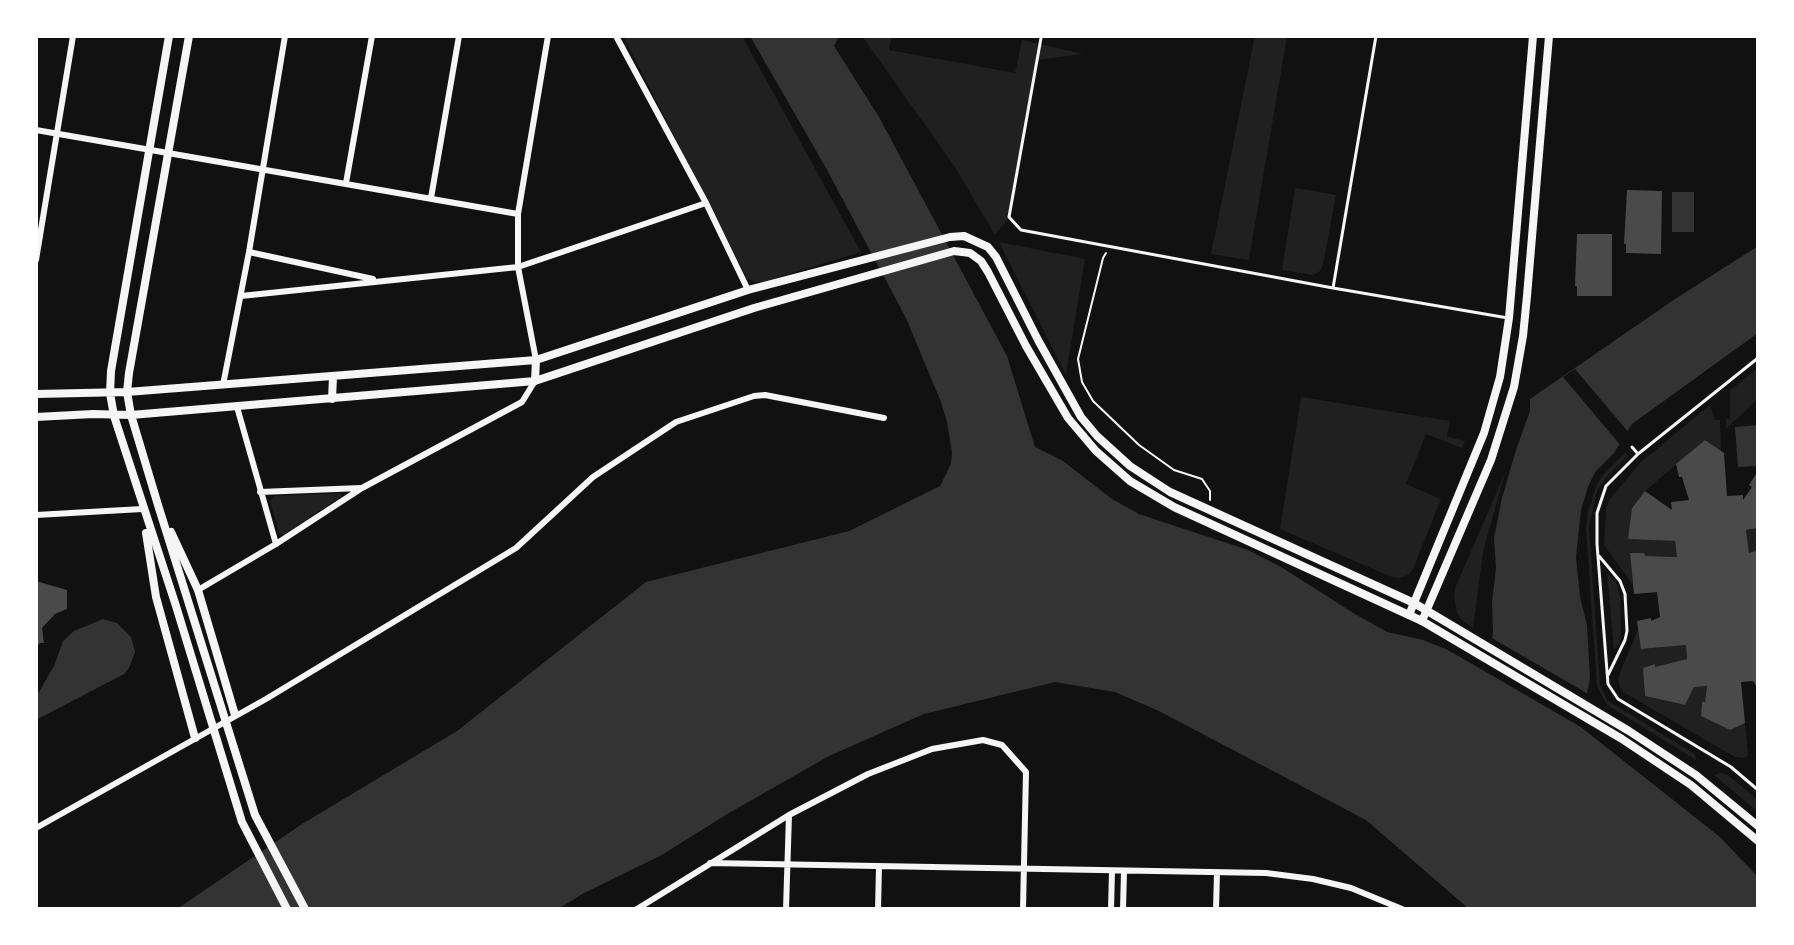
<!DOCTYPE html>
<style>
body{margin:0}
#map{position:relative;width:1794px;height:945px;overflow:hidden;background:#111;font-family:"Exo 2",sans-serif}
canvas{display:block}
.frame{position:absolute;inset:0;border:38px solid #fff;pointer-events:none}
</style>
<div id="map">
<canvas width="1794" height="945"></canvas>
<div class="frame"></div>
</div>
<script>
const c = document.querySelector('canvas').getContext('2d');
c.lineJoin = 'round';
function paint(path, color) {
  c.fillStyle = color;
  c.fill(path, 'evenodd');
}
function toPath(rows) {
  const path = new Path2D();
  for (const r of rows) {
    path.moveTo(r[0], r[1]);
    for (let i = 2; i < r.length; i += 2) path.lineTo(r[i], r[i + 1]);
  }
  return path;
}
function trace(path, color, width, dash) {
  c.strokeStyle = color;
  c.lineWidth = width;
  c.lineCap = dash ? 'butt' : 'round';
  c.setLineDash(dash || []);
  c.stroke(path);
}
paint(toPath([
 [623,36,742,36,861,252,763,282,755,282,747,278],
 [862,36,892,36,889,50,1015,73,1022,40,1083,54,1037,60,1009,217,995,235,955,167],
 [1255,36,1287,36,1249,260,1211,254],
 [1295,188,1336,195,1323,265,1319,272,1312,275,1282,270],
 [999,242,1085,259,1066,375],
 [1758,368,1758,399,1726,429,1726,419,1730,419,1730,390],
 [1301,397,1450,421,1447,437,1465,441,1462,448,1426,434,1406,484,1441,499,1413,569,1408,575,1400,578,1392,577,1280,529],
 [1710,405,1715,420,1720,420,1721,451,1705,440,1645,491,1632,508,1629,539,1675,541,1677,557,1645,556,1644,553,1630,553,1633,585,1604,545,1606,509,1609,500,1641,462],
 [1626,452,1627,456,1607,476,1597,491,1589,525,1600,684,1607,700,1693,753,1695,755,1696,760,1607,705,1597,686,1586,528,1588,511,1597,484,1603,475],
 [1505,473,1483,552,1473,628,1464,622,1457,613,1454,596,1456,586],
 [341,493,342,496,283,535,279,533,270,501,274,496],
 [1758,528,1758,550,1749,553,1746,530],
 [1607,573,1616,582,1620,597,1621,638,1620,643,1614,650],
 [1638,629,1642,649,1686,645,1687,659,1655,667,1655,664,1643,668,1645,696,1684,705,1694,687,1707,686,1705,702,1702,702,1701,716,1730,730,1745,723,1748,755,1744,758,1735,757,1623,692,1620,688,1618,678],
 [1720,773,1728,775,1758,800,1758,812,1714,775]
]), '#202020');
paint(toPath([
 [750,36,839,36,834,46,879,117,1007,356,1035,447,1063,461,1112,499,1139,514,1248,550,1281,567,1355,614,1387,632,1423,640,1468,658,1491,656,1493,632,1492,603,1496,568,1494,538,1502,498,1516,450,1530,411,1530,399,1672,301,1758,246,1758,333,1632,424,1614,453,1595,472,1588,487,1581,510,1576,557,1580,597,1587,625,1590,678,1587,694,1578,715,1582,728,1720,837,1758,877,1758,909,1469,909,1366,820,1159,711,1115,692,1055,682,924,714,829,756,729,813,660,856,584,893,558,909,177,909,302,824,457,731,646,582,849,531,940,486,951,464,952,452,947,422,941,402,906,318,826,168],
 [1672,192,1694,192,1694,232,1672,232],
 [1758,425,1758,466,1738,467,1735,427],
 [103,619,117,623,131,637,135,652,129,668,124,674,36,720,36,697,54,666,63,641,74,631]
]), '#333');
paint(toPath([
 [1575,369,1630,434,1622,447,1563,377],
 [1490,637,1590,695,1581,715,1584,726,1598,737,1448,650,1449,649,1469,655,1485,656,1488,654]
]), '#111');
paint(toPath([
 [1627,190,1662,191,1661,254,1626,253,1626,244,1624,244],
 [1577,234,1612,234,1612,296,1577,296,1577,286,1575,286],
 [1705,440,1724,453,1727,496,1743,495,1743,500,1752,487,1749,485,1758,471,1758,528,1746,530,1749,553,1758,550,1758,689,1753,681,1741,682,1745,723,1730,730,1701,716,1702,702,1705,702,1707,686,1694,687,1685,705,1645,696,1643,668,1655,664,1655,667,1687,659,1686,645,1641,649,1637,621,1651,618,1651,621,1660,617,1657,592,1634,594,1630,553,1644,553,1645,556,1677,557,1675,541,1628,539,1632,508,1645,491,1672,510,1671,502,1689,500,1682,477,1679,477,1676,464],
 [36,581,67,590,67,609,55,614,42,628,44,643,40,643,36,647]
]), '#4a4a4a');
trace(toPath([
 [1106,253,1103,258,1078,359,1082,382,1093,401,1139,445,1174,470,1202,479,1210,491,1210,500]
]), '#f5f5f5', 2);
trace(toPath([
 [1041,38,1009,217,1021,230,1333,288,1508,318],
 [1333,288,1376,36],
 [1632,447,1638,454,1606,486,1597,513,1597,544,1608,684,1618,699,1731,767,1758,790],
 [1638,454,1758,358],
 [1599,556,1620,581,1625,594,1627,631,1625,640,1608,675]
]), '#f5f5f5', 3);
trace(toPath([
 [616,36,706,203,748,290],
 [36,130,518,214],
 [346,183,372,36],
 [431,198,459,36],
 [249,252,373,279],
 [36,260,73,36],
 [241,296,518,267,706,203],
 [536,360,518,267,518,214,548,36],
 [223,385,249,252,285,36],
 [237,407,276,544],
 [260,492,361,488],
 [36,515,142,509],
 [198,590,276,544,362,488,522,402,535,381],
 [36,828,266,699,516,548,593,477,676,422,754,396,765,395,884,418],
 [710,863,1266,873,1313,879,1351,888,1402,909],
 [637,909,789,815,868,774,932,749,983,740,1002,745,1026,772,1023,909],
 [786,909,789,815],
 [878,909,879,867],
 [1111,909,1112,871],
 [1123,909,1124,872],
 [1216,909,1217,873]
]), '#f5f5f5', 6);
trace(toPath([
 [1409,615,1484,433,1500,377,1509,318,1533,36],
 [1422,621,1491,460,1514,387,1523,336,1527,296,1549,36]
]), '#f5f5f5', 8);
trace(toPath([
 [169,36,111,371,110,393,114,416,176,606,242,822,287,909],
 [189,36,129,373,127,392,131,415,158,505,255,815,305,909],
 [535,381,536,360],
 [36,394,127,392,536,360,748,290,950,237,964,236,988,247,996,257,1038,340,1081,417,1097,436,1130,466,1170,492,1414,603,1629,731,1696,775,1758,826],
 [332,399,333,377],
 [36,417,93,414,131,415,535,381,754,308,954,251,970,253,981,261,988,272,1026,346,1068,418,1096,451,1130,481,1174,507,1422,621,1622,739,1691,785,1758,841],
 [171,532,198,590,235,715],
 [146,533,156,597,195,738]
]), '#f5f5f5', 8);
</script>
